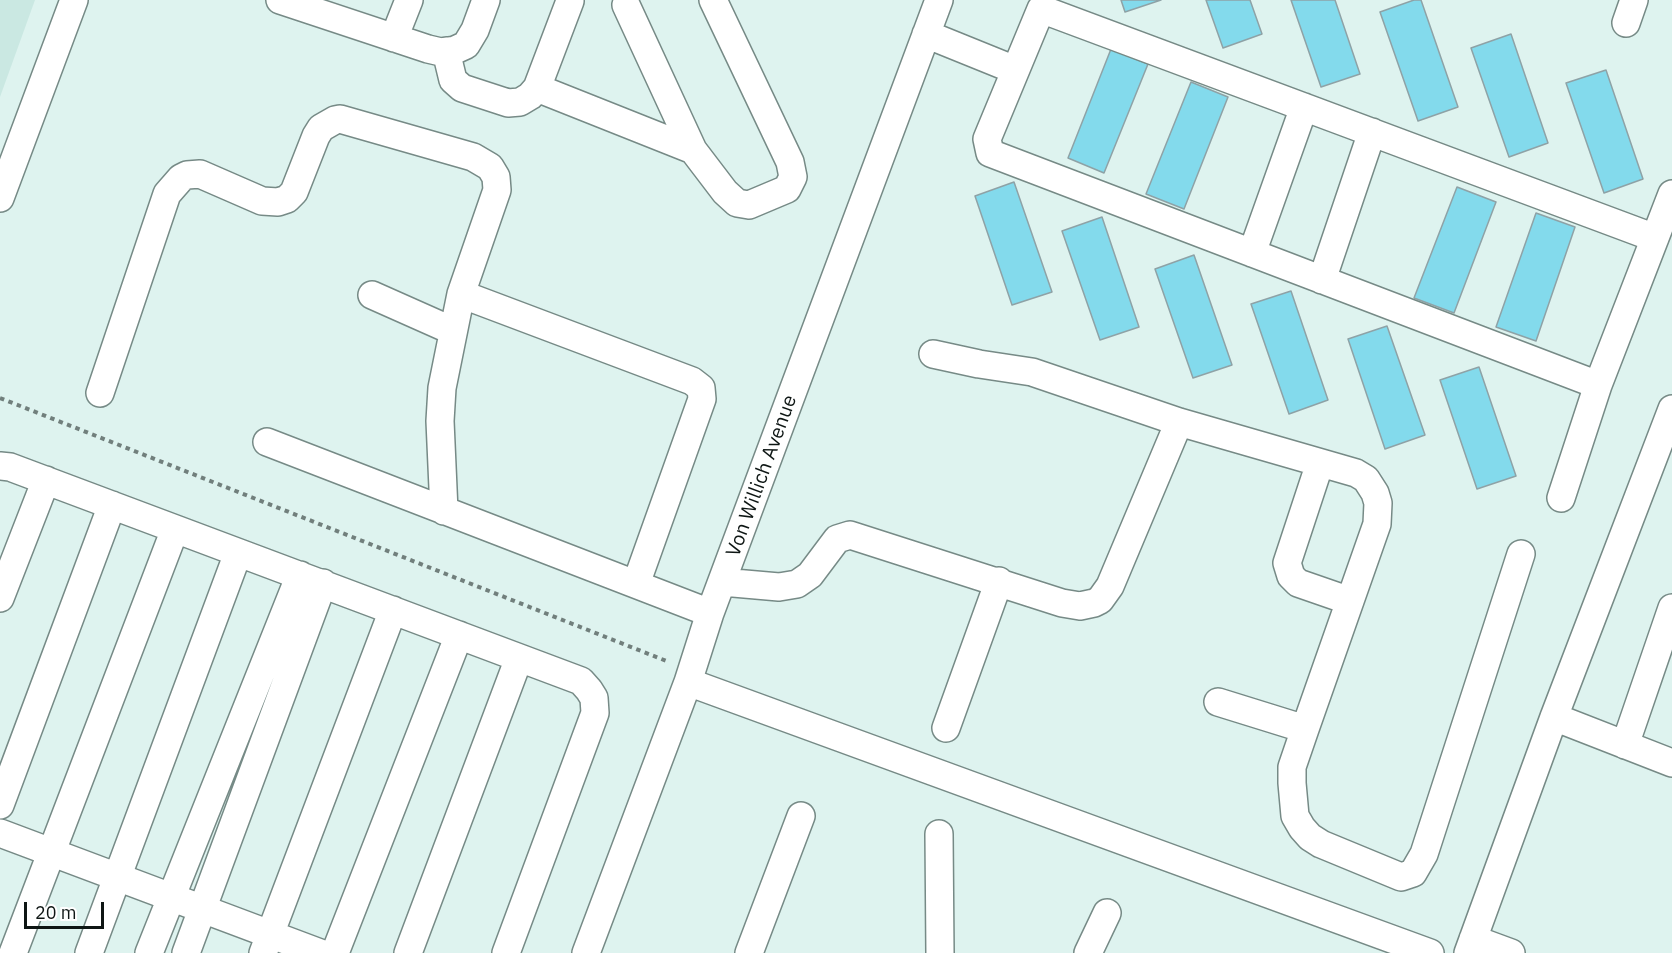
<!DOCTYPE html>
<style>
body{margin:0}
#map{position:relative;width:1672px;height:953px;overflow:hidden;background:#def3ef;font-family:"IBM Plex Sans",sans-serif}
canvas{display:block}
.scale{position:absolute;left:24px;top:902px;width:80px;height:27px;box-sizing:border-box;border:3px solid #0e1614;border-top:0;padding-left:8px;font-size:18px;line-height:21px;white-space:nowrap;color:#0e1614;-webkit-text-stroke:4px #fff;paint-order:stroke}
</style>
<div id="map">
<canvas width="1672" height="953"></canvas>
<div class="scale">20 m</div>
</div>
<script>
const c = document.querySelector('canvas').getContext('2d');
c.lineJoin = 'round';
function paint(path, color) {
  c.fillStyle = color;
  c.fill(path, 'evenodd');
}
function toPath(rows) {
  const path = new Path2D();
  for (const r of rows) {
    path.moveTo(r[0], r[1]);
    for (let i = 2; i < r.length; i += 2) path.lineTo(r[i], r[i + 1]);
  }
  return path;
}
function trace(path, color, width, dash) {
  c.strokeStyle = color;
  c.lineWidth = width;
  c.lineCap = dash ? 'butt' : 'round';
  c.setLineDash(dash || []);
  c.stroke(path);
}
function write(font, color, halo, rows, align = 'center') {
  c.font = font + ' "IBM Plex Sans",sans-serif';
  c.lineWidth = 6;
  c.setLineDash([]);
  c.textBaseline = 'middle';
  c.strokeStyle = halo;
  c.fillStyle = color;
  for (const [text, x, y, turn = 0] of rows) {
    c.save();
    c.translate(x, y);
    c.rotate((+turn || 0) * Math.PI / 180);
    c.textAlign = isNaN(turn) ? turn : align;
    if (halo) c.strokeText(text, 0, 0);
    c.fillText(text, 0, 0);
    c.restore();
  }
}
paint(toPath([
 [0,0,35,0,0,97]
]), '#cae8e2');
const building = toPath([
 [1121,0,1161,0,1125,12,1121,0],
 [1206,0,1250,0,1262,34,1223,48,1206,0],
 [1291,0,1335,0,1360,74,1321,87,1291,0],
 [1414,0,1421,0,1458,107,1418,121,1380,12,1414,0],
 [1511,34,1548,143,1509,157,1471,48,1511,34],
 [1111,49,1148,64,1104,173,1068,158,1111,49],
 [1606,70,1643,179,1604,193,1566,83,1606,70],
 [1191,82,1228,97,1184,209,1146,194,1191,82],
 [1014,182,1052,292,1012,305,975,196,1014,182],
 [1457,187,1496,202,1454,313,1414,298,1457,187],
 [1536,213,1575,227,1536,341,1496,327,1536,213],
 [1102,217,1139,327,1100,340,1062,231,1102,217],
 [1194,255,1232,365,1193,378,1155,269,1194,255],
 [1291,291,1328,400,1289,414,1251,304,1291,291],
 [1387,326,1425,435,1385,449,1348,339,1387,326],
 [1479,367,1516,476,1477,489,1440,380,1479,367]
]);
paint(building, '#83daec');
trace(building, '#8ea2a6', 1.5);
const minor = toPath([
 [280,0,428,49,441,52,455,50,466,45,475,30,486,0],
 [570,1,537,88,693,150,725,192,737,203,749,205,787,189,793,177,790,162,713,0],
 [626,5,693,150],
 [1626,23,1634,0],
 [926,34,1015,70],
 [394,38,409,0],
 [446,51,453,80,462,88,508,103,520,102,530,96,537,88],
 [0,198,74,0],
 [1252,253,1304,107],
 [1322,280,1372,132],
 [461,294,692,381,701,388,702,399,636,584],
 [372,295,453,331],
 [933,354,979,364,1032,372,1179,422,1356,473,1366,479,1375,493,1378,503,1377,524,1305,729,1292,767,1292,783,1295,816,1302,828,1310,837,1321,844,1401,877,1413,873,1424,854,1521,554],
 [1598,385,1672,194],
 [100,393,167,194,181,178,187,175,200,174,262,201,278,202,287,199,294,192,316,136,321,128,335,120,340,119,473,157,490,167,496,177,497,190,461,294,442,388,440,421,444,511],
 [267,442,710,613],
 [1320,463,1287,563,1291,576,1298,583,1350,601],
 [0,466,10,467,581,681,589,690,594,698,595,713,506,953],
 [1561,498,1598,385,990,153,987,139,1041,9,1655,238],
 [722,582,779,587,797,584,810,575,837,539,850,535,1062,603,1080,606,1094,603,1100,600,1110,586,1179,422],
 [0,598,46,480],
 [688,682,1430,953],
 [1218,702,1305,729],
 [1554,717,1672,763],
 [946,728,999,581],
 [1625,745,1672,608],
 [0,805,112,505],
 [0,833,320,953],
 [939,834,940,953],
 [1473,939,1511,953],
 [13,953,175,529],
 [89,953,238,553],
 [149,953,300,575],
 [186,953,323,583],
 [263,953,393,610],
 [335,953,459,635],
 [408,953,519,658],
 [586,953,688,682,710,613,939,0],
 [749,953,801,816],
 [1088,953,1107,913],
 [1468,953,1554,717,1672,409]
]);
trace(minor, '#768a86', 30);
trace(toPath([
 [0,398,669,662]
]), '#717f7c', 4, [4.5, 4.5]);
trace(minor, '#fff', 27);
write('20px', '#0e1614', '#fff', [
 ["Von Willich Avenue",762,476,-70]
]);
</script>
